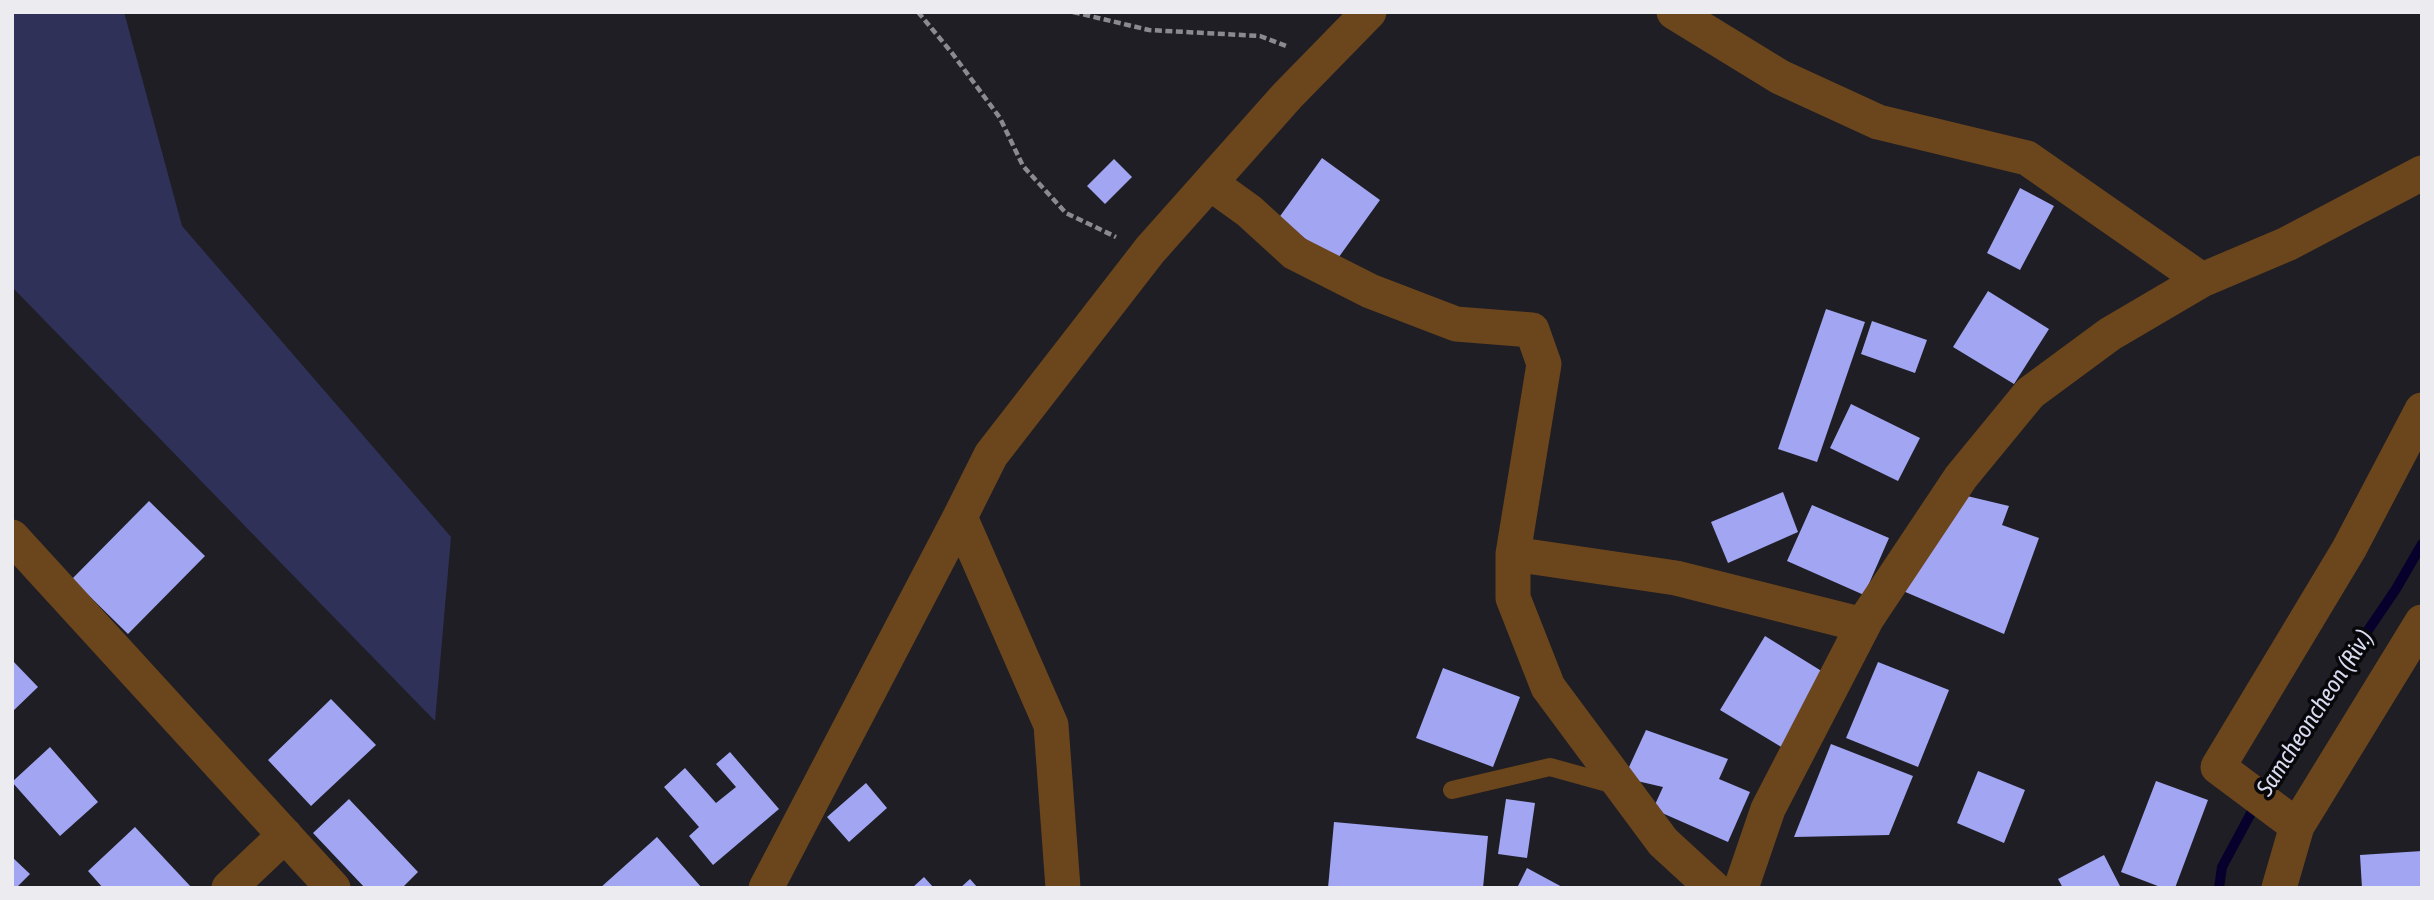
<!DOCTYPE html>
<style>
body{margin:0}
#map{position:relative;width:2434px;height:900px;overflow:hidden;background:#1e1e24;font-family:"Asap Condensed",sans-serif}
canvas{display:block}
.frame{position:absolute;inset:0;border:14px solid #ececf0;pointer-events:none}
</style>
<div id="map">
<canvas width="2434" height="900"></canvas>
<div class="frame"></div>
</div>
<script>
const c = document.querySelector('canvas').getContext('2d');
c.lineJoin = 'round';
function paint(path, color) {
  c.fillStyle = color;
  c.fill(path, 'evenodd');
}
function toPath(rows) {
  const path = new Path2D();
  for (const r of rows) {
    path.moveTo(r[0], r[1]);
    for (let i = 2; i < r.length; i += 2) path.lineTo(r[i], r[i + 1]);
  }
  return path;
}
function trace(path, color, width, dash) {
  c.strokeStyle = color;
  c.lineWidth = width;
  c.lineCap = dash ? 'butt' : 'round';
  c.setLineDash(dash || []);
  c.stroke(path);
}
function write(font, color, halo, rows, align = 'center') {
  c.font = font + ' "Asap Condensed",sans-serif';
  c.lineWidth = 7;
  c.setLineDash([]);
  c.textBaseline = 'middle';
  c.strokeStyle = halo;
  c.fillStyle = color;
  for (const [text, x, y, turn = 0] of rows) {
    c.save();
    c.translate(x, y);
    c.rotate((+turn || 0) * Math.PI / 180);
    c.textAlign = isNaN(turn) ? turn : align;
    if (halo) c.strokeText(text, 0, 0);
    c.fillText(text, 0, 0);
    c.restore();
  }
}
paint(toPath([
 [12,12,124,12,182,226,451,537,435,721,12,287]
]), '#303158');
trace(toPath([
 [2219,888,2222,867,2278,763,2396,589,2422,544]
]), '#08002c', 10);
paint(toPath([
 [1322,158,1380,200,1336,261,1278,219],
 [1114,159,1132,177,1105,204,1087,186],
 [2020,188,2054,206,2020,270,1987,253],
 [1988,291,2049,329,2014,384,1953,347],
 [1826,309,1865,322,1817,462,1778,449],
 [1872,321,1927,340,1915,373,1861,354],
 [1851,404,1920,438,1898,481,1830,448],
 [1783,492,1798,532,1728,563,1711,522],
 [1967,496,2009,506,2002,525,2039,538,2004,634,1903,591],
 [149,501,205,556,128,634,72,579],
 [1812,505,1889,538,1864,595,1787,561],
 [1765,636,1828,675,1783,748,1720,710],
 [12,660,38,687,12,712],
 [1878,662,1949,690,1918,767,1846,738],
 [1443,668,1520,697,1493,767,1416,738],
 [331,699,376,745,311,806,268,760],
 [1646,730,1728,759,1719,779,1750,792,1728,842,1653,809,1663,787,1624,778],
 [1831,744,1913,776,1889,835,1794,837],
 [50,747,98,802,60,836,12,782],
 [730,752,779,809,713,865,689,836,699,827,664,787,685,768,716,803,736,787,716,764],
 [1978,771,2025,790,2004,843,1957,823],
 [2156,781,2208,800,2175,888,2163,888,2121,872],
 [866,783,887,808,849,842,827,817],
 [349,799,418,872,402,888,365,888,313,833],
 [1506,799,1535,803,1527,858,1498,854],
 [1334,822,1488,836,1483,888,1328,888],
 [135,827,192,888,103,888,88,871],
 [657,837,702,888,600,888],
 [2422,851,2422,888,2362,888,2360,855],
 [2104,855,2121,888,2063,888,2058,879],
 [12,857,30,874,16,888,12,888],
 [1527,868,1564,888,1517,888],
 [924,877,934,888,912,888],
 [970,879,978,888,960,888]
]), '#a1a5f2');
trace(toPath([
 [918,12,952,53,1000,118,1023,166,1066,213,1116,237],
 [1073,12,1149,30,1260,36,1286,46]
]), '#8a8a8f', 4.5, [7, 3.5]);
trace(toPath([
 [1452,790,1550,767,1615,785]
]), '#6b451c', 18);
trace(toPath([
 [1674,12,1780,77,1878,122,2027,158,2202,280,2287,244,2422,173],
 [1210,183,1249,211,1295,253,1370,291,1456,324,1532,330,1544,364,1513,554,1676,578,1863,625],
 [12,537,333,888],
 [1513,554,1513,598,1548,687,1663,842,1713,888],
 [2297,826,2218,767,2349,549,2422,410],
 [229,888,285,835],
 [766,888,960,517],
 [1063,888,1051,725,960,517,991,455,1150,250,1287,96,1369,12],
 [1741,888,1768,809,1867,618,1961,477,2030,393,2110,334,2202,280],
 [2279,888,2297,826,2422,622]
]), '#6b451c', 35);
write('italic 24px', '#d9dbf0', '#08080b', [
 ["Samcheoncheon (Riv.)",2315,713,-57]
]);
</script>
